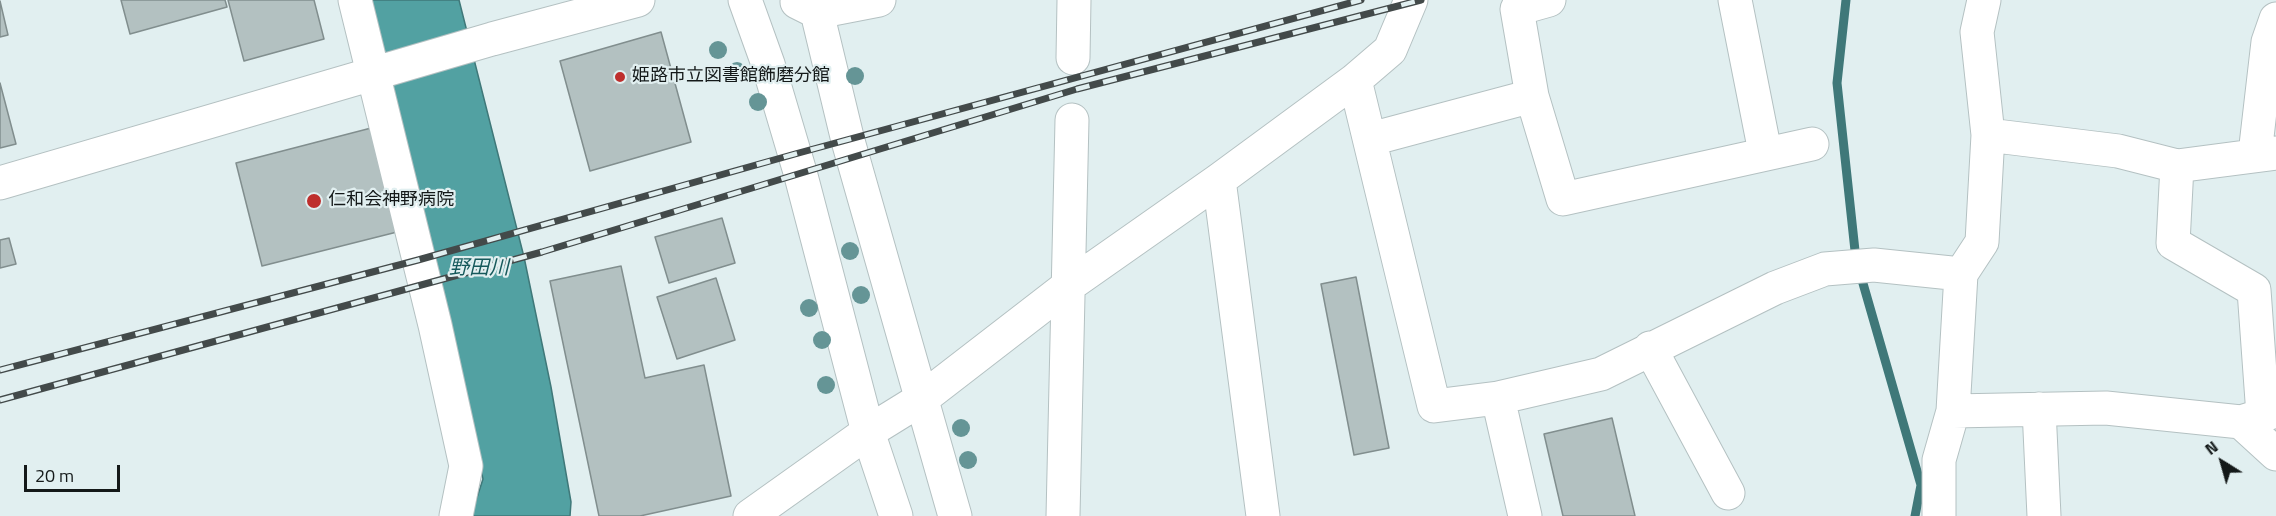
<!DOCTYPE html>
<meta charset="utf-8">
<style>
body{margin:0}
#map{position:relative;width:2276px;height:516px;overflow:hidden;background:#e1eff0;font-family:"Titillium Web",sans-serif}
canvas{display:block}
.north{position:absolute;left:2192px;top:432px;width:60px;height:60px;-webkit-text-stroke:4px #e1eff0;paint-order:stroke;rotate:323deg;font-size:16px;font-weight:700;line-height:24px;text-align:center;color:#141919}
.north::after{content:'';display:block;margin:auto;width:21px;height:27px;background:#141919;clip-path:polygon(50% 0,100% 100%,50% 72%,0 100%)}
.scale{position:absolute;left:24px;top:465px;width:96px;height:27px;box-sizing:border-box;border:3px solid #141919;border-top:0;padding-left:8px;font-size:18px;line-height:21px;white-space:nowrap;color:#141919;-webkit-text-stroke:4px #e1eff0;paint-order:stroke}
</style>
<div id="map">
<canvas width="2276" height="516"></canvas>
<div class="north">N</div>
<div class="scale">20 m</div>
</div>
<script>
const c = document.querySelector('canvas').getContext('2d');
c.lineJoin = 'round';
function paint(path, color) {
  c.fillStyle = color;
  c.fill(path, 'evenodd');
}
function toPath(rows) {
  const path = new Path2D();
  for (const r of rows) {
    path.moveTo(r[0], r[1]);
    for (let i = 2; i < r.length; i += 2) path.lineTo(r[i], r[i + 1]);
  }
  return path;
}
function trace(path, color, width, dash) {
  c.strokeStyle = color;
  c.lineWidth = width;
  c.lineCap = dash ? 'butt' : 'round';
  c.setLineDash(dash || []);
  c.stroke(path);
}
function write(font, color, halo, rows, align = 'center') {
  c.font = font + ' "Titillium Web","Noto Sans JP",sans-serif';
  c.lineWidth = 4.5;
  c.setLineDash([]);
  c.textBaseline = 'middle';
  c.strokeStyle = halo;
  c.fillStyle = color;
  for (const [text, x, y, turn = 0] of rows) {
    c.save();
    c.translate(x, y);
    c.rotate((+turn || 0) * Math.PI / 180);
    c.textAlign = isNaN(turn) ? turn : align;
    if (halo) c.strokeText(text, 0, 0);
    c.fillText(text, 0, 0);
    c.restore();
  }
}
const water = toPath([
 [369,0,459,0,524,257,551,387,571,502,570,516,471,516,483,479,369,0]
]);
paint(water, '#52a1a2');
trace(water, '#3f7879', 1.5);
trace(toPath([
 [1846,0,1837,83,1856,260],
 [1860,273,1921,485,1915,516]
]), '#3f7879', 9);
const building = toPath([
 [121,0,225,0,227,7,130,34,121,0],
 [228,0,314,0,324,39,244,61,228,0],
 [0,1,8,35,0,37,0,1],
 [661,32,691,142,590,171,560,61,661,32],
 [0,83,16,144,0,148,0,83],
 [375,127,401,231,262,266,236,163,375,127],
 [722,218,735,263,669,283,655,237,722,218],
 [9,238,16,264,0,268,0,240,9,238],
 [621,266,645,378,704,365,731,496,640,516,599,516,550,281,621,266],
 [1356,277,1389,448,1354,455,1321,284,1356,277],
 [716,278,735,340,677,359,657,297,716,278],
 [1612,418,1635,516,1563,516,1544,434,1612,418]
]);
paint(building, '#b3c1c1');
trace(building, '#818e8e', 1.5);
const minor = toPath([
 [355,0,435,325,466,466,456,516],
 [745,0,768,64,800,172,868,432,896,516],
 [814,0,848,141,955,516],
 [1735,0,1765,152],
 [797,2,817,12,879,0],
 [1073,58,1074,0],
 [1355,80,1434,406,1498,398,1601,374,1775,288,1825,269,1874,265,1961,274],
 [1532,96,1563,199,1812,144],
 [1988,135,2118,151,2177,166,2276,153],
 [1371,139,1532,96,1517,9,1549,0],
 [2255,154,2268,42,2276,19],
 [2177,166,2173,243,2254,290,2263,415],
 [1219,180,1263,516],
 [0,183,492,39,638,0],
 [1650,348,1728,493],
 [1498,398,1525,516],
 [2039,409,2044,516],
 [1953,411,2106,408,2241,422,2276,411],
 [2241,422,2276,454],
 [750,516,868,432,923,398,1068,286,1219,180,1355,80,1390,50,1411,0],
 [1063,516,1072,120],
 [1939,516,1939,460,1953,411,1961,274,1982,242,1988,135,1977,32,1984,0]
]);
trace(minor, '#b4c1c2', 35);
trace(minor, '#fff', 33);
const rail = toPath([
 [0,370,418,260,795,154,1361,0],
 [0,400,542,252,1077,89,1421,0]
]);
trace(rail, '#434a4a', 7);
trace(rail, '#e1eff0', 4.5, [14]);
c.fillStyle = '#659596';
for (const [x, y] of [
 [718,50],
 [737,71],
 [855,76],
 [758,102],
 [850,251],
 [861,295],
 [809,308],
 [822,340],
 [826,385],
 [961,428],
 [968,460]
]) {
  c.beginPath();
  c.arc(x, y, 9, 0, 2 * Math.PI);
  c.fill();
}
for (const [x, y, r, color] of [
 [620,77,6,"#be2f2d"],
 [314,201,8,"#be2f2d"]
]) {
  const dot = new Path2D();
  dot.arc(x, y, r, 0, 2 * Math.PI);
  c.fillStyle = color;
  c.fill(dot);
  trace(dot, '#e1eff0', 2);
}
write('18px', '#141919', '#e1eff0', [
 ["姫路市立図書館飾磨分館",632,77],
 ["仁和会神野病院",328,201]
], 'left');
write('italic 20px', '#16595b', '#e1eff0', [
 ["野田川",479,269]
]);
</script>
